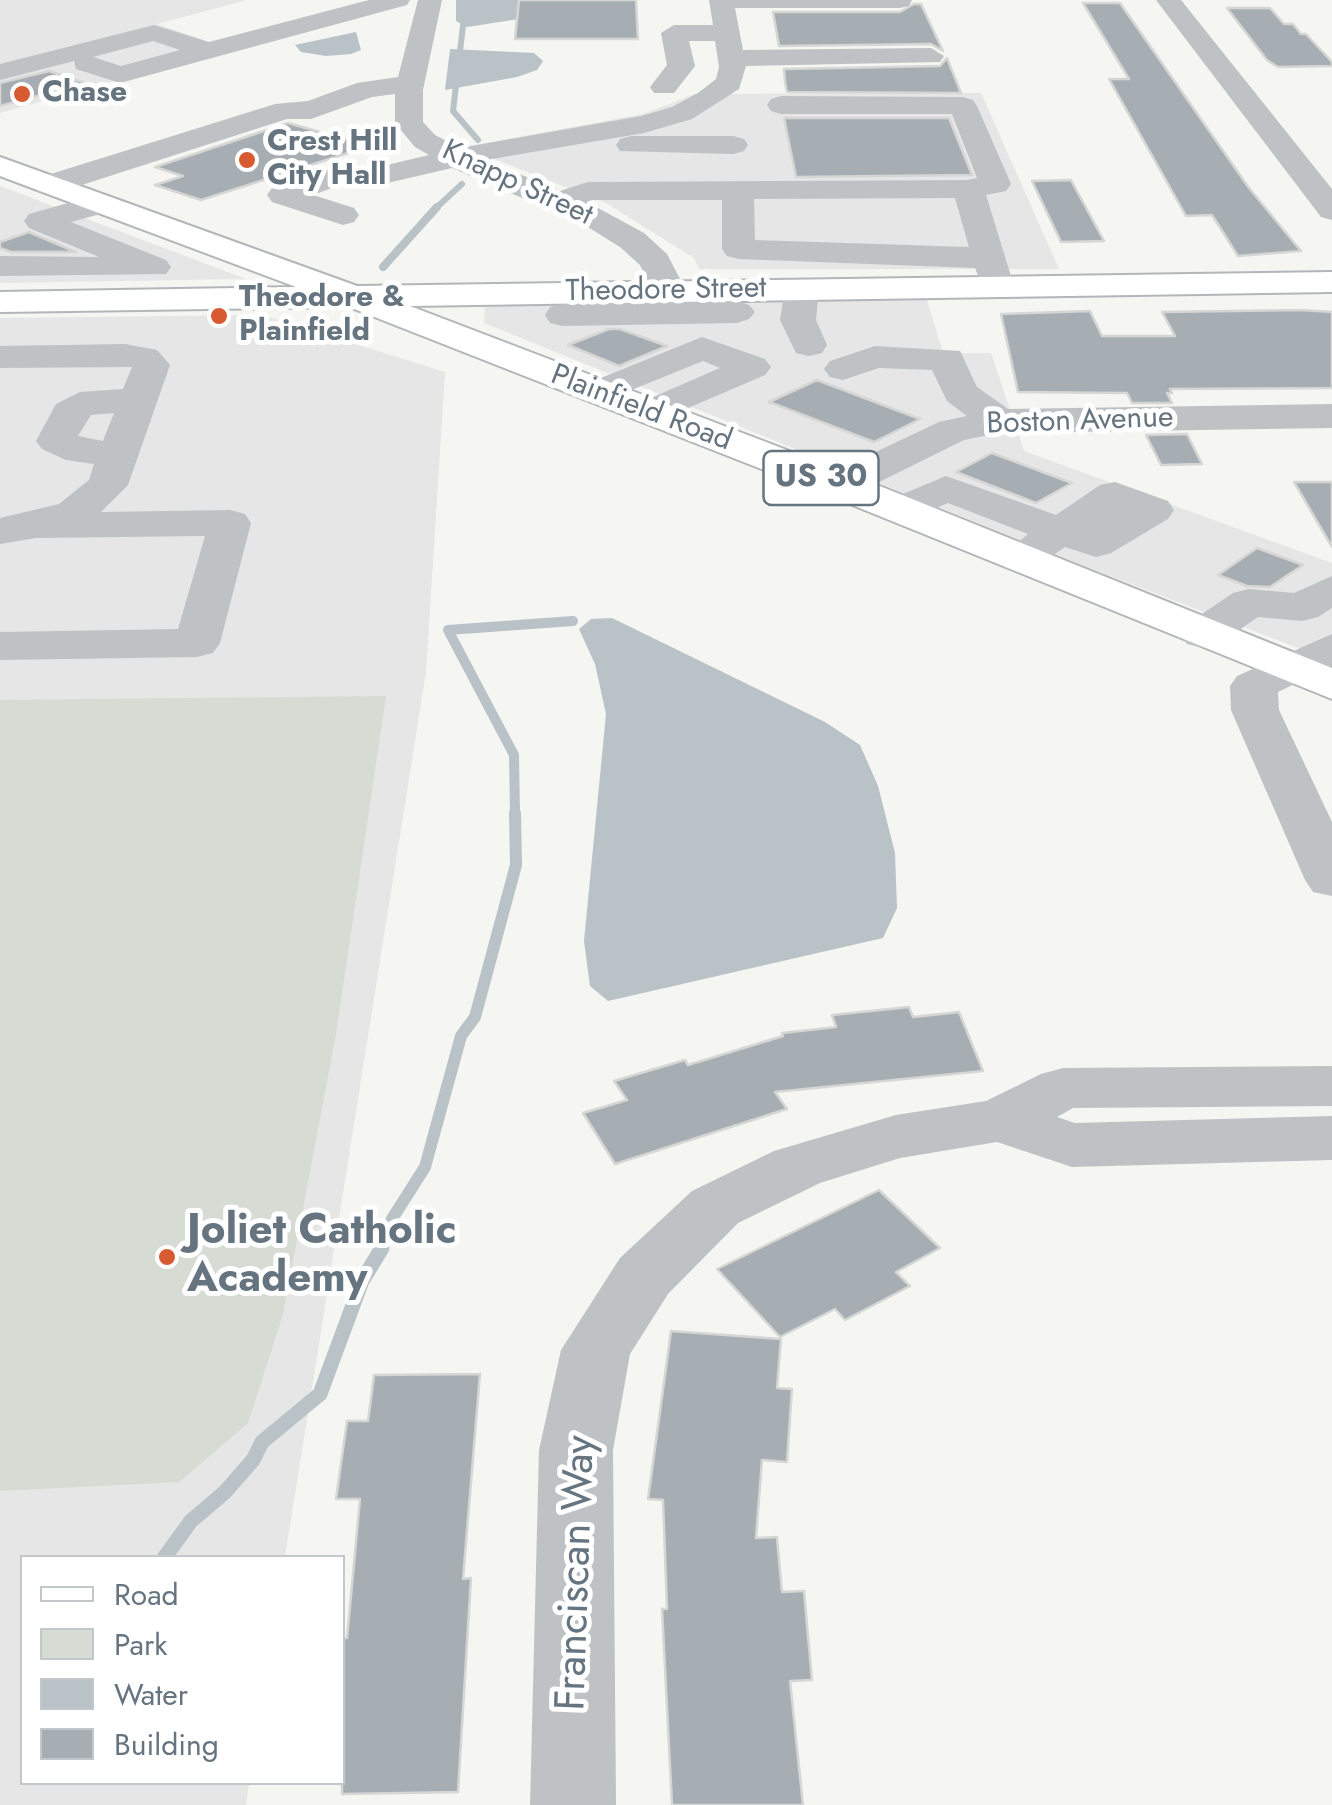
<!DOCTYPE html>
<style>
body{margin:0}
#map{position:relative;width:1332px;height:1805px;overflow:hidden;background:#f5f5f1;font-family:Jost,sans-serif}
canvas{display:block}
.legend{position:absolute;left:20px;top:1555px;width:325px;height:230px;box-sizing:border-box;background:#fff;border:2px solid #c2c7cc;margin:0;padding:12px 18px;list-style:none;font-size:30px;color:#667480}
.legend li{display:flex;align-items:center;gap:20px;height:50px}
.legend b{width:50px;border:2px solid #c2c7cc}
</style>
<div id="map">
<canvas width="1332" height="1805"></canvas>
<ul class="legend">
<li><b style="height:12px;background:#fff"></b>Road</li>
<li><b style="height:28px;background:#d6dbd3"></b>Park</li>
<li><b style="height:28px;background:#b8c2c7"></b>Water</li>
<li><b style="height:28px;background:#a7aeb3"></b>Building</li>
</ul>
</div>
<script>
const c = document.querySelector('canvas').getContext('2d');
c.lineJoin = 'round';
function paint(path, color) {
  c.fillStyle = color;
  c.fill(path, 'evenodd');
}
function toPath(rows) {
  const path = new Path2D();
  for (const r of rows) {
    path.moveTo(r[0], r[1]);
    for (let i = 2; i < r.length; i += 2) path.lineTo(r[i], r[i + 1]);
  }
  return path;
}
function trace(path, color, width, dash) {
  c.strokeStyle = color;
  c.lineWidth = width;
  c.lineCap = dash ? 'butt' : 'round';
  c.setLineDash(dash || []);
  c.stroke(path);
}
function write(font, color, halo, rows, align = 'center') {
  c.font = font + ' Jost,sans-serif';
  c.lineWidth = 10;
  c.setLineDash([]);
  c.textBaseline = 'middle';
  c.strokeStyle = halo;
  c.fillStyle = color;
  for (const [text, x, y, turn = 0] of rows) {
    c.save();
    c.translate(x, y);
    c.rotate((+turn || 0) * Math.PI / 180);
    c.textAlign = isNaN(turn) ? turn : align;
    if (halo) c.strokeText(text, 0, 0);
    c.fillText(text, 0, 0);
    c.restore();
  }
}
paint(toPath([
 [0,0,247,0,157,24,229,49,0,113],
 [981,93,1059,269,699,269,694,258,606,203,464,147,643,114,695,94],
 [0,186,246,279,0,283],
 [926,297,943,353,991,353,1024,451,1332,563,1332,661,1087,567,484,323,485,303],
 [262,315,445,372,426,672,285,1557,22,1558,22,1782,249,1783,246,1805,0,1805,0,318]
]), '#e5e6e5');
paint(toPath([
 [386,696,336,1034,283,1314,248,1423,179,1482,0,1491,0,700]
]), '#d6dbd3');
paint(toPath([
 [456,0,534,0,525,18,467,27,456,21],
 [356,32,361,50,351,54,326,56,301,52,295,45],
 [450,49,534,53,543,61,537,70,517,77,445,90],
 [612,618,825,722,860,745,878,786,895,853,897,908,883,938,608,1001,590,986,584,941,606,714,595,664,579,629,591,619]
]), '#b8c2c7');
trace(toPath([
 [466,0,453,111,478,140],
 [435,209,462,184]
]), '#b8c2c7', 6);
trace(toPath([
 [383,267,437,207]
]), '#b8c2c7', 8);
trace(toPath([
 [515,815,514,755,448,630,573,621]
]), '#b8c2c7', 10);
trace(toPath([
 [381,1250,392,1219,425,1167,461,1036,475,1017,516,865,515,813]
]), '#b8c2c7', 12);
trace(toPath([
 [164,1558,191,1521,225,1492,253,1460,262,1442,320,1394,362,1281,382,1248]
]), '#b8c2c7', 15);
const building = toPath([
 [519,0,636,0,638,39,515,39,519,0],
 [1083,3,1120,3,1249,188,1301,251,1238,256,1212,215,1186,216,1109,79,1129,79,1083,3],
 [914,4,921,4,943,51,931,44,779,46,773,12,900,12,914,4],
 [1227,8,1270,8,1284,24,1293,24,1301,34,1306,34,1332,62,1332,66,1278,67,1267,60,1227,8],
 [947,58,961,93,787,92,785,82,784,69,940,66,947,58],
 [49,71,85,83,0,106,0,83,49,71],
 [784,118,949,118,972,175,796,177,784,118],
 [288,123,370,146,201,200,155,185,183,176,155,167,288,123],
 [1071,180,1104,241,1061,242,1032,181,1071,180],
 [29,232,76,252,11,252,0,248,0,242,29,232],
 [1301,310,1332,312,1332,388,1170,389,1172,393,1167,393,1172,403,1132,403,1127,393,1018,392,1001,314,1090,311,1102,336,1175,336,1162,312,1301,310],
 [609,329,620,329,667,346,619,366,568,345,609,329],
 [817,380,920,419,874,442,769,402,817,380],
 [1187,434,1202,464,1161,465,1146,435,1187,434],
 [992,453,1072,483,1036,503,956,472,992,453],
 [1294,482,1332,482,1332,547,1294,482],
 [1257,548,1303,565,1270,587,1247,586,1218,575,1257,548],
 [909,1007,913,1017,959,1012,983,1071,775,1092,787,1109,615,1164,583,1113,627,1100,614,1081,685,1060,688,1065,783,1036,782,1033,836,1027,832,1015,909,1007],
 [879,1190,940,1248,896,1272,910,1286,845,1320,835,1309,780,1337,717,1269,879,1190],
 [671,1331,781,1339,777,1388,792,1389,787,1462,762,1460,756,1538,777,1537,782,1592,804,1591,812,1680,790,1681,803,1805,672,1805,662,1609,667,1609,663,1500,648,1499,671,1331],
 [480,1374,463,1579,471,1578,458,1792,342,1794,342,1638,347,1638,360,1499,336,1499,347,1421,368,1421,374,1375,480,1374]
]);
paint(building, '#a7aeb3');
trace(building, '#d6d6d4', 2.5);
const major = toPath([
 [0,157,357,286,1332,272,1332,292,410,306,855,476,1332,668,1332,699,825,494,349,307,0,312,0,292,296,287,0,176,0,157]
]);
trace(major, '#b2b6b9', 4);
paint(toPath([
 [369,0,410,0,407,5,120,83,76,69,74,61,0,80,0,64,154,25,209,42,369,0],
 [153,41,180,50,121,66,93,57,153,41],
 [418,0,442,0,423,90,423,122,435,135,460,148,641,116,672,107,698,93,716,79,719,67,715,41,689,41,695,66,674,93,654,93,650,87,667,65,661,33,674,25,713,25,709,0,912,0,909,6,900,8,735,8,743,50,931,48,944,56,940,62,746,66,739,89,692,119,644,133,486,160,560,191,588,182,968,180,977,178,952,114,781,114,771,111,767,105,771,99,781,96,963,97,973,100,977,106,1011,184,1006,191,986,195,1014,286,1009,293,997,296,985,293,975,268,739,259,727,256,722,249,722,200,592,200,587,202,644,233,667,254,681,281,695,284,702,302,737,301,749,305,755,312,749,319,737,323,563,326,550,323,545,315,550,307,563,304,667,301,656,298,640,265,620,247,583,224,452,168,383,184,340,185,313,195,354,208,359,215,354,222,343,225,272,202,267,195,272,188,336,167,383,166,429,155,415,147,395,123,395,94,372,97,311,119,287,119,60,192,49,194,38,192,33,185,38,178,275,104,308,101,357,83,398,77,418,0],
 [955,198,969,247,755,240,754,199,955,198],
 [1156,0,1181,0,1332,189,1332,220,1321,217,1156,0],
 [631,136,733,136,744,139,748,145,744,151,733,154,620,151,616,145,620,139,631,136],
 [100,194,111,197,116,204,111,211,71,222,166,260,171,267,166,274,0,276,0,256,99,257,29,228,24,221,29,214,100,194],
 [802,279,814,282,819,289,816,320,827,345,822,353,809,356,796,353,780,320,785,289,790,282,802,279],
 [702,337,765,359,771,367,765,375,651,424,637,420,632,412,637,404,720,368,703,361,599,403,586,400,580,392,586,384,702,337],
 [125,344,157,350,170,365,128,485,101,512,230,510,245,514,251,523,220,643,213,653,197,657,0,660,0,632,178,629,205,536,36,538,0,544,0,518,59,504,89,480,94,464,66,460,42,449,36,441,56,404,80,392,123,389,132,367,0,368,0,346,125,344],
 [114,413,103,441,78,436,91,415,114,413],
 [875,346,960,351,977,387,1008,409,1332,404,1332,428,999,433,964,440,855,494,840,497,825,494,819,485,825,476,939,422,967,416,947,401,932,370,879,368,843,380,830,377,824,369,830,361,875,346],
 [946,476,1056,515,1100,485,1115,482,1168,501,1174,510,1168,519,1111,553,1096,557,1065,547,1035,568,1020,572,1005,568,998,559,1028,534,948,503,901,523,886,519,880,510,886,501,946,476],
 [1332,576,1332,608,1318,617,1302,621,1258,617,1219,644,1203,648,1187,644,1180,634,1187,624,1233,593,1249,589,1294,593,1332,576],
 [1332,634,1332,666,1278,692,1279,710,1332,822,1332,896,1313,892,1305,880,1231,710,1230,686,1237,676,1332,634],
 [1332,1066,1332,1106,1073,1108,1057,1117,1075,1123,1332,1116,1332,1160,1072,1167,997,1142,900,1158,820,1183,738,1223,668,1294,630,1354,613,1450,616,1805,530,1805,539,1450,561,1350,620,1258,692,1191,774,1151,896,1115,986,1101,1041,1074,1063,1068,1332,1066]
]), '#bec2c5');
paint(major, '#fff');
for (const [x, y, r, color] of [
 [22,94,10,"#d75a30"],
 [247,160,10,"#d75a30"],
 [219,316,10,"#d75a30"],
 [167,1257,10,"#d75a30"]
]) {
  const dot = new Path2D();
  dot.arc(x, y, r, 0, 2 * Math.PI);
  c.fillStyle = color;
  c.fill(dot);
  trace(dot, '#fff', 4);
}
write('bold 30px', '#667480', '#fff', [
 ["Chase",42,94],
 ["Crest Hill",267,143],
 ["City Hall",267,177],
 ["Theodore &",239,299],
 ["Plainfield",239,333]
], 'left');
write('30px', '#667480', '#fff', [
 ["Knapp Street",517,184,25],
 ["Theodore Street",666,291,-1],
 ["Plainfield Road",641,409,21],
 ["Boston Avenue",1080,422,-2]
]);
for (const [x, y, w] of [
 [821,478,115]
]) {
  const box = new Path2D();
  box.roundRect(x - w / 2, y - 27, w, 54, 8);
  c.fillStyle = '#fff';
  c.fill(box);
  trace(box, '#667480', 2.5);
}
write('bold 32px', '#667480', null, [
 ["US 30",821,478]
]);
write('bold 42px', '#667480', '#fff', [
 ["Joliet Catholic",187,1233],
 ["Academy",187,1281]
], 'left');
write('42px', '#667480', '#fff', [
 ["Franciscan Way",578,1573,-88]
]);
</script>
